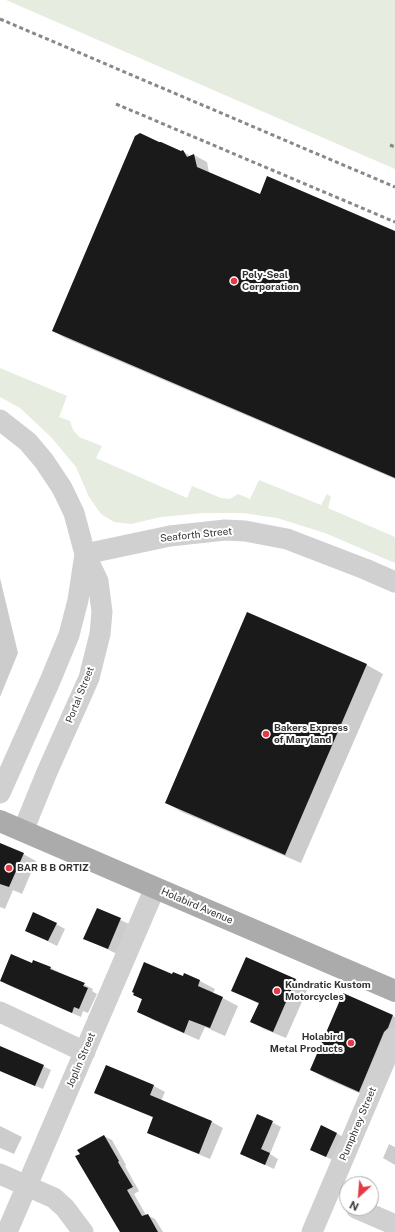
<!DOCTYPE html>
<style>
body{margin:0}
#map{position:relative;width:395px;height:1232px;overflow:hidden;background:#fff;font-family:"Public Sans",sans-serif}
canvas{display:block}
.north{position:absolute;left:339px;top:1176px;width:40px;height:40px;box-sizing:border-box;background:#fff;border:1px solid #adadad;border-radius:50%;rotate:206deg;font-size:11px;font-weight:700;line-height:16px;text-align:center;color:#333}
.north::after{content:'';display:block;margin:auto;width:14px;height:18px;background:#e63946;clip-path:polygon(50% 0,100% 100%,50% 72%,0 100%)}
</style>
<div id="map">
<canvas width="395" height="1232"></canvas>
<div class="north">N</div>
</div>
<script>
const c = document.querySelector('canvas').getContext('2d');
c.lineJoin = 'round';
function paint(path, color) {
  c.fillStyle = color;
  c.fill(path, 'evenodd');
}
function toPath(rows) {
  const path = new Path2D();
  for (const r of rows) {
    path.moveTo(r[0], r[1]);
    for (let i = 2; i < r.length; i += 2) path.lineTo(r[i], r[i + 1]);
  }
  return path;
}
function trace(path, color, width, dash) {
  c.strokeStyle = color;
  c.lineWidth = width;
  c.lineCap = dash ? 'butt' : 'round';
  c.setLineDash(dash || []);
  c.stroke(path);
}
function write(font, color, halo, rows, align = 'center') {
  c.font = font + ' "Public Sans",sans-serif';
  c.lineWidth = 4;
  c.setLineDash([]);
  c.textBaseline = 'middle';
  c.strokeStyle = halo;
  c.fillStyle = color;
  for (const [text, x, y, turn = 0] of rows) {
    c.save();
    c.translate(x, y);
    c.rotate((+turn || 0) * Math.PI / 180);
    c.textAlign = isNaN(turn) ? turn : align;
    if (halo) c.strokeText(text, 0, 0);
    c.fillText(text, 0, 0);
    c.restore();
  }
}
paint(toPath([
 [6,0,395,0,395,169],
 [0,368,67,396,59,417,70,421,73,430,79,437,102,446,96,458,187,498,192,486,221,498,230,499,238,494,250,499,259,480,321,505,327,494,331,497,328,508,395,537,395,563,325,533,277,518,243,513,203,513,161,517,131,524,114,522,101,514,89,497,76,467,51,437,20,408,0,397]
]), '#e6ecdf');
paint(toPath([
 [183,151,191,157,194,155,207,162,209,173,261,195,395,232,395,479,65,338,53,331,181,152],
 [0,578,18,653,0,697],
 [247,613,367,665,383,674,301,863,182,812,166,803],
 [0,844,23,854,36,861,22,894,13,890,5,909,0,907],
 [97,909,129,924,117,954,84,938],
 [56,924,65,929,57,946,35,935],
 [247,959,296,980,308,988,286,1038,264,1029,252,1022,259,1004,233,991],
 [34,961,51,968,93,989,92,991,97,994,88,1013,83,1011,81,1017,10,986,1,981,32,964],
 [184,974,200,981,215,989,213,993,238,1006,225,1036,205,1027,199,1040,153,1020,138,1011,143,1000,134,995,173,975,183,977],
 [344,994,395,1017,395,1053,375,1100,327,1079,311,1070],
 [0,1048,43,1066,51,1070,43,1089,0,1071],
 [106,1066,154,1086,165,1092,161,1101,212,1122,223,1128,210,1159,159,1138,148,1132,154,1118,106,1098,96,1092],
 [258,1115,281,1127,270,1154,278,1159,274,1169,250,1158],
 [0,1126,22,1137,14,1154,0,1148],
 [336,1133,345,1138,335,1161,320,1154],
 [104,1136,112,1140,126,1165,125,1166,139,1191,134,1194,146,1215,147,1215,155,1219,163,1232,121,1232],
 [389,1144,395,1147,395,1145,395,1165,383,1158]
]), '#0003');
paint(toPath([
 [140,133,159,142,161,142,181,151,183,150,187,157,194,154,197,167,260,194,267,176,395,231,395,478,52,331,135,136],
 [247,612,367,664,285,855,165,803],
 [0,843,24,853,9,887,0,884],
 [97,908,121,918,108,949,83,939],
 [33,912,57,923,48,941,25,931],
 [11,954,32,963,33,960,51,967,50,969,85,983,83,986,88,988,79,1009,74,1007,72,1013,0,981],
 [246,957,296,979,273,1032,250,1022,259,1003,231,991],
 [144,962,172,974,173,972,183,976,184,973,200,980,198,986,223,997,210,1028,189,1020,184,1033,137,1012,142,999,133,995,134,993,132,992],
 [343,993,393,1015,388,1028,384,1032,359,1092,310,1070],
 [0,1046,44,1065,35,1086,0,1071],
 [106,1065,154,1085,150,1095,212,1121,199,1154,147,1133,153,1117,94,1093],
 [257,1114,273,1121,261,1149,270,1153,265,1165,240,1154],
 [321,1125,337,1133,326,1157,310,1150],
 [104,1135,119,1161,118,1162,133,1187,127,1190,142,1216,148,1214,158,1232,120,1232,79,1163,75,1156,80,1154,77,1150]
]), '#1a1a1a');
trace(toPath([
 [0,420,28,442,44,461,62,488,74,513,85,554,98,581,102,612,100,634,89,678,47,772,23,831],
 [85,554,170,536,225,530,245,531,287,539,365,569,395,582],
 [0,793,50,681,69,635,78,600,85,554],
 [0,1012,85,1052],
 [0,1174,54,1198,65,1208,83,1232],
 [356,1208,395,1225],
 [7,1232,155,888],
 [312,1232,395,1037]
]), '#d0d0d0', 21);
trace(toPath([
 [0,821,395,991]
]), '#ababab', 22);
trace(toPath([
 [0,19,395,187],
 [116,104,395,222],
 [390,145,395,147]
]), '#888', 3, [4, 3]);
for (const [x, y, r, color] of [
 [234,281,4,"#e63946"],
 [266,734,4,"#e63946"],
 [9,868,4,"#e63946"],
 [277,991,4,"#e63946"],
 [351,1043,4,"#e63946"]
]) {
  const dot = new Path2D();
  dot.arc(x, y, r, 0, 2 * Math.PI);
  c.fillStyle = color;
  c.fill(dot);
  trace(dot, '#fff', 1.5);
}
write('bold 10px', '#333', '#fff', [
 ["Poly-Seal",242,275],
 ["Corporation",242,287],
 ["Bakers Express",274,728],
 ["of Maryland",274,740],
 ["BAR B B ORTIZ",17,868],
 ["Kundratic Kustom",285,985],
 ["Motorcycles",285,997],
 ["Holabird",343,1037,"right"],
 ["Metal Products",343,1049,"right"]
], 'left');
write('10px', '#333', '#fff', [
 ["Seaforth Street",196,535,-6],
 ["Portal Street",80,695,-68],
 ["Holabird Avenue",197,906,23],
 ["Joplin Street",81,1060,-67],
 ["Pumphrey Street",358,1124,-67]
]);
</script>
